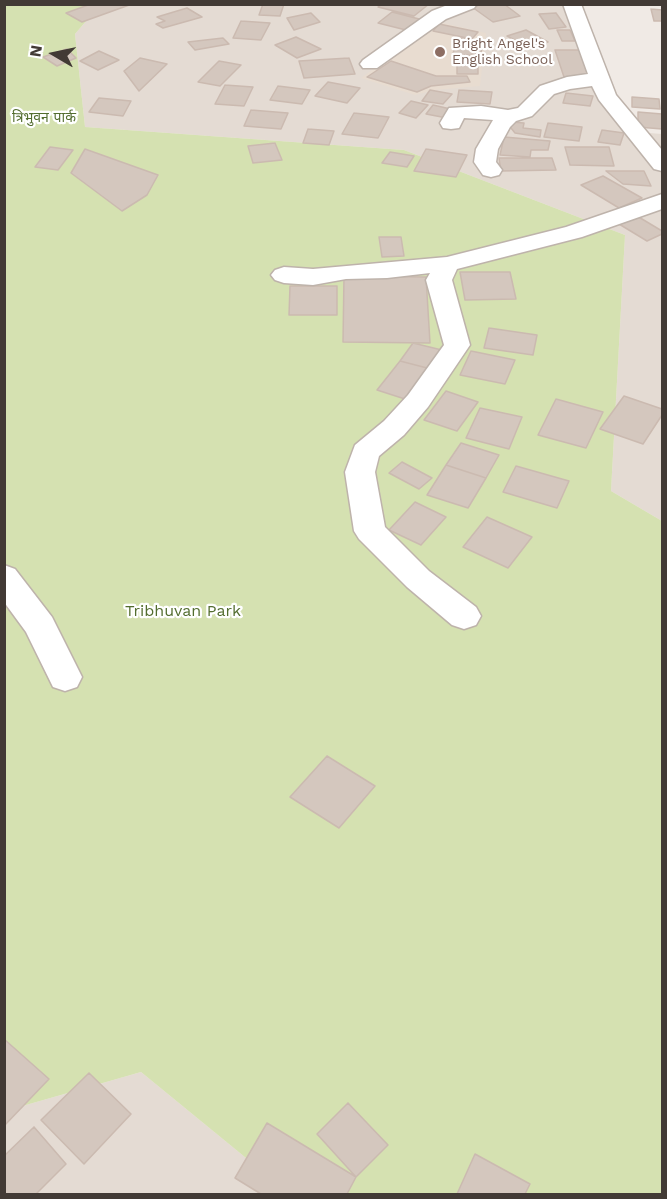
<!DOCTYPE html>
<meta charset="utf-8">
<style>
body{margin:0}
#map{position:relative;width:667px;height:1199px;overflow:hidden;background:#f0eae5;font-family:"Work Sans",sans-serif}
canvas{display:block}
.frame{position:absolute;inset:0;border:6px solid #423a35;pointer-events:none}
.north{position:absolute;left:24px;top:24px;width:60px;height:60px;-webkit-text-stroke:4px #fff;paint-order:stroke;rotate:279deg;font-size:16px;font-weight:700;line-height:24px;text-align:center;color:#423a35}
.north::after{content:'';display:block;margin:auto;width:21px;height:27px;background:#423a35;clip-path:polygon(50% 0,100% 100%,50% 72%,0 100%)}
</style>
<div id="map">
<canvas width="667" height="1199"></canvas>
<div class="frame"></div>
<div class="north">N</div>
</div>
<script>
const c = document.querySelector('canvas').getContext('2d');
c.lineJoin = 'round';
function paint(path, color) {
  c.fillStyle = color;
  c.fill(path, 'evenodd');
}
function toPath(rows) {
  const path = new Path2D();
  for (const r of rows) {
    path.moveTo(r[0], r[1]);
    for (let i = 2; i < r.length; i += 2) path.lineTo(r[i], r[i + 1]);
  }
  return path;
}
function trace(path, color, width, dash) {
  c.strokeStyle = color;
  c.lineWidth = width;
  c.lineCap = dash ? 'butt' : 'round';
  c.setLineDash(dash || []);
  c.stroke(path);
}
function write(font, color, halo, rows, align = 'center') {
  c.font = font + ' "Work Sans","Noto Sans Devanagari",sans-serif';
  c.lineWidth = 4.5;
  c.setLineDash([]);
  c.textBaseline = 'middle';
  c.strokeStyle = halo;
  c.fillStyle = color;
  for (const [text, x, y, turn = 0] of rows) {
    c.save();
    c.translate(x, y);
    c.rotate((+turn || 0) * Math.PI / 180);
    c.textAlign = isNaN(turn) ? turn : align;
    if (halo) c.strokeText(text, 0, 0);
    c.fillText(text, 0, 0);
    c.restore();
  }
}
paint(toPath([
 [100,5,572,5,636,132,662,134,662,521,611,491,625,235,404,150,85,127,75,34],
 [141,1072,290,1194,5,1194,5,1111]
]), '#e4dbd3');
paint(toPath([
 [439,22,486,33,480,86,434,90,415,95,361,78]
]), '#e8dcd0');
paint(toPath([
 [5,5,100,5,75,34,85,127,404,150,625,235,611,491,662,521,662,1194,290,1194,141,1072,5,1111]
]), '#d5e1b1');
const building = toPath([
 [91,4,132,4,82,22,66,13,91,4],
 [263,4,284,4,280,16,259,15,263,4],
 [382,4,429,4,414,16,378,7,382,4],
 [482,4,504,4,520,16,493,22,472,7,482,4],
 [187,8,202,17,163,28,156,24,165,21,157,17,187,8],
 [651,9,662,10,662,21,654,21,651,9],
 [392,12,423,20,410,31,378,23,392,12],
 [311,13,320,22,294,30,287,18,311,13],
 [556,13,566,27,549,29,539,14,556,13],
 [241,21,270,23,261,40,233,38,241,21],
 [439,24,478,32,472,39,433,31,439,24],
 [526,30,548,42,530,48,507,36,526,30],
 [557,30,570,30,575,41,562,41,557,30],
 [296,37,321,49,297,58,275,45,296,37],
 [223,38,229,44,195,50,188,42,223,38],
 [457,38,484,41,480,56,453,54,457,38],
 [67,49,76,58,57,66,43,57,67,49],
 [555,50,580,50,590,77,564,77,555,50],
 [99,51,119,60,98,70,80,61,99,51],
 [140,58,167,64,139,91,124,71,140,58],
 [349,58,355,74,304,78,299,61,349,58],
 [457,59,478,59,478,74,457,74,457,59],
 [219,61,241,65,220,86,198,82,219,61],
 [391,61,436,76,467,76,470,82,431,86,417,92,367,77,391,61],
 [328,82,360,88,347,103,315,96,328,82],
 [225,85,253,87,244,106,215,104,225,85],
 [278,86,310,90,302,104,270,100,278,86],
 [430,90,452,94,443,104,422,101,430,90],
 [459,90,492,92,490,104,457,102,459,90],
 [566,93,593,96,590,106,563,103,566,93],
 [632,97,659,99,660,109,632,107,632,97],
 [99,98,131,101,123,116,89,112,99,98],
 [411,101,428,105,416,118,399,113,411,101],
 [433,105,455,110,447,118,426,114,433,105],
 [251,110,288,113,281,129,244,126,251,110],
 [638,112,662,114,662,129,638,127,638,112],
 [354,113,389,117,378,138,342,134,354,113],
 [511,122,524,123,523,128,541,130,540,137,515,133,511,128,511,122],
 [548,123,582,127,579,141,544,137,548,123],
 [308,129,334,131,329,145,303,143,308,129],
 [602,130,624,133,620,145,598,142,602,130],
 [504,137,550,141,548,150,531,150,530,157,500,155,504,137],
 [275,143,282,160,253,163,248,146,275,143],
 [50,147,73,150,58,170,35,167,50,147],
 [565,147,609,147,614,166,570,165,565,147],
 [85,149,158,175,147,195,122,211,71,173,85,149],
 [426,149,467,155,456,177,414,171,426,149],
 [390,152,414,156,407,167,382,163,390,152],
 [499,158,552,158,556,170,501,171,499,158],
 [606,171,644,171,651,186,623,184,606,171],
 [603,176,642,198,619,208,581,185,603,176],
 [637,216,662,231,662,234,647,241,619,224,637,216],
 [379,237,401,237,404,256,382,257,379,237],
 [460,272,510,272,516,299,465,300,460,272],
 [344,276,426,277,430,343,343,342,344,276],
 [290,286,337,286,337,315,289,315,290,286],
 [489,328,537,335,533,355,484,348,489,328],
 [413,343,446,351,435,370,400,361,413,343],
 [471,351,515,360,505,384,460,375,471,351],
 [400,361,431,369,408,400,377,390,400,361],
 [446,391,478,402,457,431,424,420,446,391],
 [624,396,662,409,662,415,643,444,600,429,624,396],
 [556,399,603,412,586,448,538,435,556,399],
 [480,408,522,417,509,449,466,438,480,408],
 [461,443,499,455,486,478,446,465,461,443],
 [402,462,432,478,419,489,389,473,402,462],
 [446,465,486,478,468,508,427,495,446,465],
 [516,466,569,481,557,508,503,492,516,466],
 [415,502,446,517,421,545,389,530,415,502],
 [487,517,532,537,508,568,463,547,487,517],
 [327,756,375,786,339,828,290,797,327,756],
 [4,1039,49,1079,4,1126,4,1039],
 [89,1073,131,1114,84,1164,41,1120,89,1073],
 [348,1103,388,1145,356,1177,317,1134,348,1103],
 [267,1123,356,1177,347,1194,261,1194,235,1178,267,1123],
 [34,1127,66,1164,36,1194,4,1194,4,1156,34,1127],
 [475,1154,530,1184,525,1194,457,1194,475,1154]
]);
paint(building, '#d4c7be');
trace(building, '#cbbab0', 1.5);
const minor = toPath([
 [450,4,477,4,474,8,446,19,377,68,363,68,360,64,363,60,432,11,450,4],
 [563,4,581,4,616,95,662,150,662,171,654,169,599,100,592,86,570,89,554,94,532,116,516,121,510,127,498,149,496,162,502,170,499,175,491,177,483,175,474,162,476,149,493,120,464,118,459,128,451,129,443,128,440,123,449,108,481,106,508,110,518,108,540,86,567,77,588,74,563,4],
 [662,194,662,209,582,237,457,269,452,280,470,345,428,407,404,435,379,456,375,472,385,527,429,571,476,607,481,616,476,625,464,629,452,625,407,587,359,539,354,531,345,472,355,445,384,421,408,395,444,345,426,280,430,273,387,278,346,279,313,285,284,283,275,280,271,275,275,270,284,267,313,269,447,257,566,227,662,194],
 [4,565,15,569,52,617,82,677,77,687,65,691,53,687,26,632,4,602,4,565]
]);
trace(minor, '#beb3ab', 3);
paint(minor, '#fff');
for (const [x, y, r, color] of [
 [440,52,6,"#8d6e63"]
]) {
  const dot = new Path2D();
  dot.arc(x, y, r, 0, 2 * Math.PI);
  c.fillStyle = color;
  c.fill(dot);
  trace(dot, '#fff', 2);
}
write('14px', '#785e54', '#fff', [
 ["Bright Angel's",452,44],
 ["English School",452,60]
], 'left');
write('14px', '#536d2f', '#fff', [
 ["त्रिभुवन पार्क",44,118]
]);
write('16px', '#536d2f', '#fff', [
 ["Tribhuvan Park",183,611]
]);
</script>
